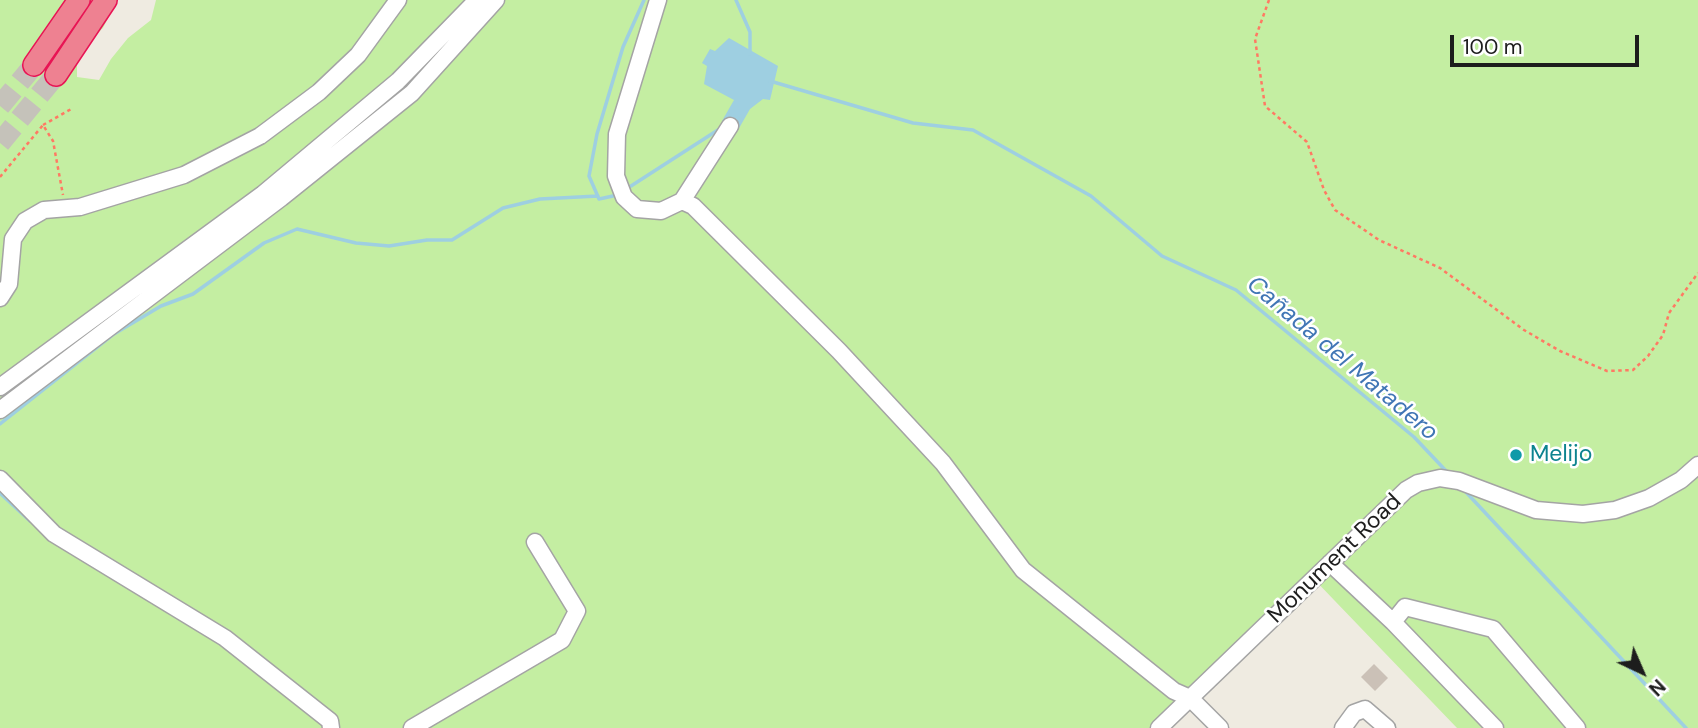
<!DOCTYPE html>
<meta charset="utf-8">
<style>
body{margin:0}
#map{position:relative;width:1698px;height:728px;overflow:hidden;background:#efebe1;font-family:"DM Sans",sans-serif}
canvas{display:block}
.north{position:absolute;left:1607px;top:637px;width:70px;height:70px;-webkit-text-stroke:5px #fff;paint-order:stroke;rotate:136deg;font-size:19px;font-weight:700;line-height:28px;text-align:center;color:#1d1d1d}
.north::after{content:'';display:block;margin:auto;width:24px;height:32px;background:#1d1d1d;clip-path:polygon(50% 0,100% 100%,50% 72%,0 100%)}
.scale{position:absolute;left:1450px;top:35px;width:189px;height:32px;box-sizing:border-box;border:4px solid #1d1d1d;border-top:0;padding-left:9px;font-size:21px;line-height:24px;white-space:nowrap;color:#1d1d1d;-webkit-text-stroke:5px #fff;paint-order:stroke}
</style>
<div id="map">
<canvas width="1698" height="728"></canvas>
<div class="north">N</div>
<div class="scale">100 m</div>
</div>
<script>
const c = document.querySelector('canvas').getContext('2d');
c.lineJoin = 'round';
function paint(path, color) {
  c.fillStyle = color;
  c.fill(path, 'evenodd');
}
function toPath(rows) {
  const path = new Path2D();
  for (const r of rows) {
    path.moveTo(r[0], r[1]);
    for (let i = 2; i < r.length; i += 2) path.lineTo(r[i], r[i + 1]);
  }
  return path;
}
function trace(path, color, width, dash) {
  c.strokeStyle = color;
  c.lineWidth = width;
  c.lineCap = dash ? 'butt' : 'round';
  c.setLineDash(dash || []);
  c.stroke(path);
}
function write(font, color, halo, rows, align = 'center') {
  c.font = font + ' "DM Sans",sans-serif';
  c.lineWidth = 5;
  c.setLineDash([]);
  c.textBaseline = 'middle';
  c.strokeStyle = halo;
  c.fillStyle = color;
  for (const [text, x, y, turn = 0] of rows) {
    c.save();
    c.translate(x, y);
    c.rotate((+turn || 0) * Math.PI / 180);
    c.textAlign = isNaN(turn) ? turn : align;
    if (halo) c.strokeText(text, 0, 0);
    c.fillText(text, 0, 0);
    c.restore();
  }
}
paint(toPath([
 [0,0,117,0,103,28,88,42,77,59,77,77,99,80,111,59,128,38,151,20,156,0,1698,0,1698,728,1457,728,1310,575,1150,728,0,728]
]), '#c4eea2');
paint(toPath([
 [729,38,778,66,770,100,763,99,750,109,738,130,722,121,734,100,704,84,707,66,702,63,710,49,715,51]
]), '#9ecfe1');
trace(toPath([
 [736,0,750,32,750,54],
 [770,81,913,123,973,130,1091,196,1162,256,1236,290,1414,437,1449,474],
 [631,186,721,128],
 [613,196,599,199,589,176,597,134,623,47,644,0],
 [0,424,114,334,161,306,193,294,264,243,297,229,356,243,389,246,427,240,452,240,503,208,540,199,598,196],
 [1464,490,1686,728],
 [0,493,30,521]
]), '#9ecfe1', 3.5);
paint(toPath([
 [1374,664,1388,678,1375,691,1361,677]
]), '#cbc1b7');
trace(toPath([
 [0,106,34,65],
 [0,143,56,75]
]), '#c5c2ba', 21, [21, 10]);
const minor = toPath([
 [658,0,617,134,616,176,624,197,637,209,661,211,682,201,693,206,839,351,943,463,1023,570,1174,691,1190,698,1220,728],
 [682,201,730,126],
 [0,298,9,284,13,239,25,221,44,210,80,207,184,175,260,136,319,92,358,55,398,0],
 [0,387,263,194,398,81,477,0],
 [0,410,281,198,412,93,496,0],
 [0,479,54,534,225,638,330,721,331,728],
 [1330,563,1393,622,1495,728],
 [1393,622,1405,607,1493,629,1577,728],
 [412,728,562,640,577,611,535,542],
 [1159,728,1406,490,1418,483,1440,478,1459,481,1536,510,1583,514,1615,510,1649,498,1681,480,1698,465],
 [1343,728,1354,713,1365,709,1387,728]
]);
const highway = toPath([
 [34,65,79,0],
 [56,75,106,0]
]);
trace(minor, '#a4a4a4', 19);
trace(highway, '#e81454', 24);
trace(toPath([
 [1269,0,1255,39,1265,106,1307,142,1324,190,1335,210,1379,240,1440,268,1524,330,1560,351,1607,371,1633,370,1648,356,1663,335,1669,313,1698,273],
 [43,125,73,108],
 [0,177,43,125,53,141,63,195]
]), '#ff7963', 2.5, [3.5, 3.5]);
trace(minor, '#fff', 16);
trace(highway, '#ee8191', 21);
for (const [x, y, r, color] of [
 [1516,455,7,"#0f9aa8"]
]) {
  const dot = new Path2D();
  dot.arc(x, y, r, 0, 2 * Math.PI);
  c.fillStyle = color;
  c.fill(dot);
  trace(dot, '#fff', 2.5);
}
write('23px', '#0d838f', '#fff', [
 ["Melijo",1530,455]
], 'left');
write('23px', '#1d1d1d', '#fff', [
 ["Monument Road",1335,559,-44]
]);
write('italic 24px', '#4176b5', '#fff', [
 ["Cañada del Matadero",1342,359,40]
]);
</script>
